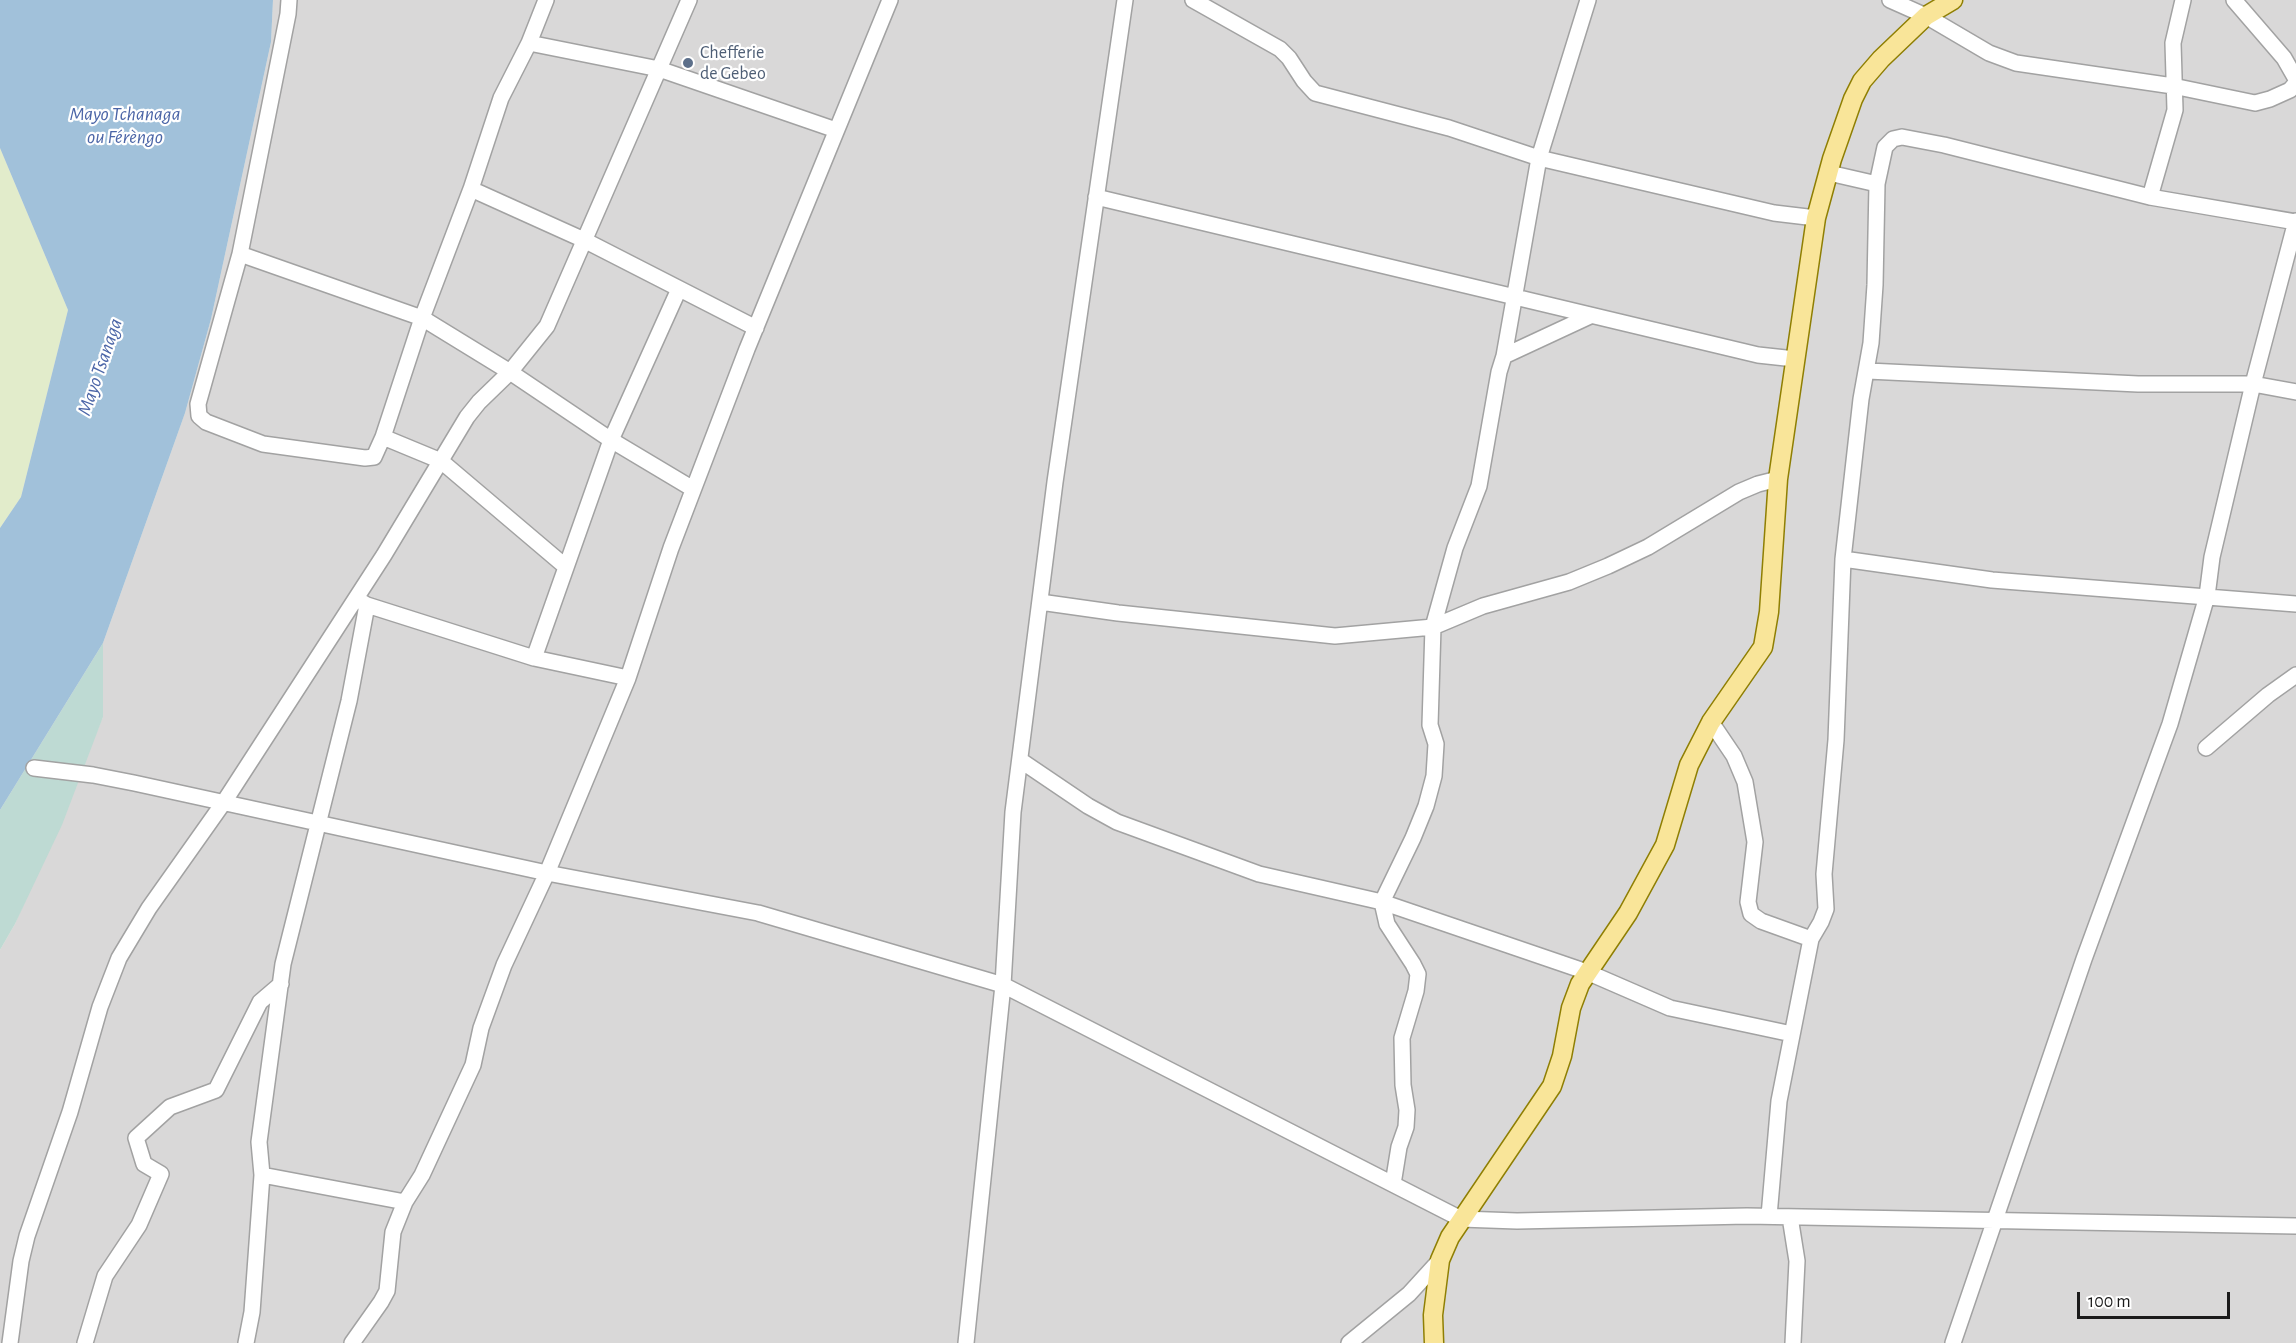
<!DOCTYPE html>
<meta charset="utf-8">
<style>
body{margin:0}
#map{position:relative;width:2296px;height:1343px;overflow:hidden;background:#ecebe0;font-family:"Alegreya Sans",sans-serif}
canvas{display:block}
.scale{position:absolute;left:2077px;top:1292px;width:153px;height:27px;box-sizing:border-box;border:3px solid #1b1b1b;border-top:0;padding-left:8px;font-size:18px;line-height:21px;white-space:nowrap;color:#1b1b1b;-webkit-text-stroke:4px #fff;paint-order:stroke}
</style>
<div id="map">
<canvas width="2296" height="1343"></canvas>
<div class="scale">100 m</div>
</div>
<script>
const c = document.querySelector('canvas').getContext('2d');
c.lineJoin = 'round';
function paint(path, color) {
  c.fillStyle = color;
  c.fill(path, 'evenodd');
}
function toPath(rows) {
  const path = new Path2D();
  for (const r of rows) {
    path.moveTo(r[0], r[1]);
    for (let i = 2; i < r.length; i += 2) path.lineTo(r[i], r[i + 1]);
  }
  return path;
}
function trace(path, color, width, dash) {
  c.strokeStyle = color;
  c.lineWidth = width;
  c.lineCap = dash ? 'butt' : 'round';
  c.setLineDash(dash || []);
  c.stroke(path);
}
function write(font, color, halo, rows, align = 'center') {
  c.font = font + ' "Alegreya Sans",sans-serif';
  c.lineWidth = 4.5;
  c.setLineDash([]);
  c.textBaseline = 'middle';
  c.strokeStyle = halo;
  c.fillStyle = color;
  for (const [text, x, y, turn = 0] of rows) {
    c.save();
    c.translate(x, y);
    c.rotate((+turn || 0) * Math.PI / 180);
    c.textAlign = isNaN(turn) ? turn : align;
    if (halo) c.strokeText(text, 0, 0);
    c.fillText(text, 0, 0);
    c.restore();
  }
}
paint(toPath([
 [273,0,2296,0,2296,1343,0,1343,0,950,15,924,103,717,103,643,185,413,211,319,271,42]
]), '#d9d8d8');
paint(toPath([
 [0,148,68,310,21,497,0,528]
]), '#e2eccb');
paint(toPath([
 [103,643,103,717,62,825,15,924,0,950,0,810]
]), '#bedad3');
paint(toPath([
 [0,0,273,0,271,42,211,319,185,413,103,643,0,810,0,528,21,497,68,310,0,148]
]), '#a1c1da');
const minor = toPath([
 [546,0,529,43,501,98,471,189,584,240,756,328],
 [1193,0,1280,49,1289,58,1304,81,1315,93,1449,128,1539,158,1774,213,1816,218],
 [1890,0,1926,16,1989,53,2016,63,2173,86,2255,103,2270,99,2290,90,2296,83],
 [2234,0,2284,58,2296,79],
 [529,43,659,69,836,130],
 [1829,173,1877,184,1885,147,1893,139,1902,137,1944,145,2150,197,2296,222],
 [1096,197,1758,355,1795,359],
 [2150,197,2175,110,2173,43,2183,0],
 [240,254,288,14,289,0],
 [679,289,611,440,693,489],
 [1504,356,1539,158,1588,0],
 [1868,371,2138,384,2253,384,2296,392],
 [383,437,441,461,566,567],
 [1843,559,1992,580,2296,604],
 [360,601,367,605,534,658,611,440,510,372,422,318,240,254,198,404,199,416,206,422,263,444,365,458,374,457,383,437,422,318,471,189],
 [1040,602,1118,613,1335,636,1433,627,1483,606,1569,582,1608,566,1648,547,1739,492,1758,484,1778,479],
 [367,605,349,701,283,964,259,1142,262,1175,405,1202,422,1175,473,1065,481,1028,504,965,547,873,628,678,671,548,747,349,890,0],
 [534,658,628,678],
 [1711,722,1734,756,1745,782,1755,842,1748,902,1751,914,1761,921,1811,939],
 [2206,748,2268,695,2296,675],
 [1020,760,1088,806,1117,822,1259,874,1382,902,1587,972,1670,1008,1792,1034],
 [34,768,93,775,134,783,547,873,758,913,1003,985,1461,1219,1517,1221,1747,1216,2296,1226],
 [1393,1184,1399,1147,1406,1127,1407,1110,1403,1085,1402,1038,1416,991,1418,974,1413,964,1387,924,1382,902,1413,838,1426,806,1434,776,1436,744,1430,725,1433,627,1455,548,1479,486,1499,372,1504,356,1590,316],
 [1769,1216,1779,1101,1811,939,1821,922,1826,909,1824,874,1836,740,1843,559,1861,399,1871,343,1875,285,1877,184],
 [1790,1217,1797,1261,1793,1343],
 [10,1343,21,1261,27,1236,70,1112,100,1007,119,958,149,908,224,802,384,555,467,417,479,402,510,372,547,326,689,0],
 [85,1343,105,1276,139,1225,161,1174,144,1164,136,1138,170,1107,216,1090,260,1002,281,984],
 [246,1343,252,1312,262,1175],
 [352,1343,381,1302,387,1291,393,1232,405,1202],
 [966,1343,1003,985,1013,812,1055,482,1125,0],
 [1349,1343,1409,1294,1440,1260],
 [1953,1343,2084,959,2170,724,2207,596,2212,557,2253,384,2296,221]
]);
const major = toPath([
 [1434,1343,1433,1315,1440,1260,1450,1237,1552,1086,1562,1056,1571,1008,1580,984,1628,913,1665,845,1689,765,1711,722,1763,647,1769,612,1778,479,1816,218,1832,159,1853,99,1862,81,1881,59,1926,16,1953,0]
]);
trace(minor, '#a2a2a2', 18);
trace(major, '#8f7f03', 21);
trace(minor, '#fff', 15);
trace(major, '#f9e599', 18);
for (const [x, y, r, color] of [
 [688,63,6,"#5c6f8a"]
]) {
  const dot = new Path2D();
  dot.arc(x, y, r, 0, 2 * Math.PI);
  c.fillStyle = color;
  c.fill(dot);
  trace(dot, '#fff', 2);
}
write('18px', '#4e5e75', '#fff', [
 ["Chefferie",700,53],
 ["de Gebeo",700,74]
], 'left');
write('italic 20px', '#4b65a7', '#fff', [
 ["Mayo Tchanaga",125,114],
 ["ou Férèngo",125,137],
 ["Mayo Tsanaga",100,367,-71]
]);
</script>
